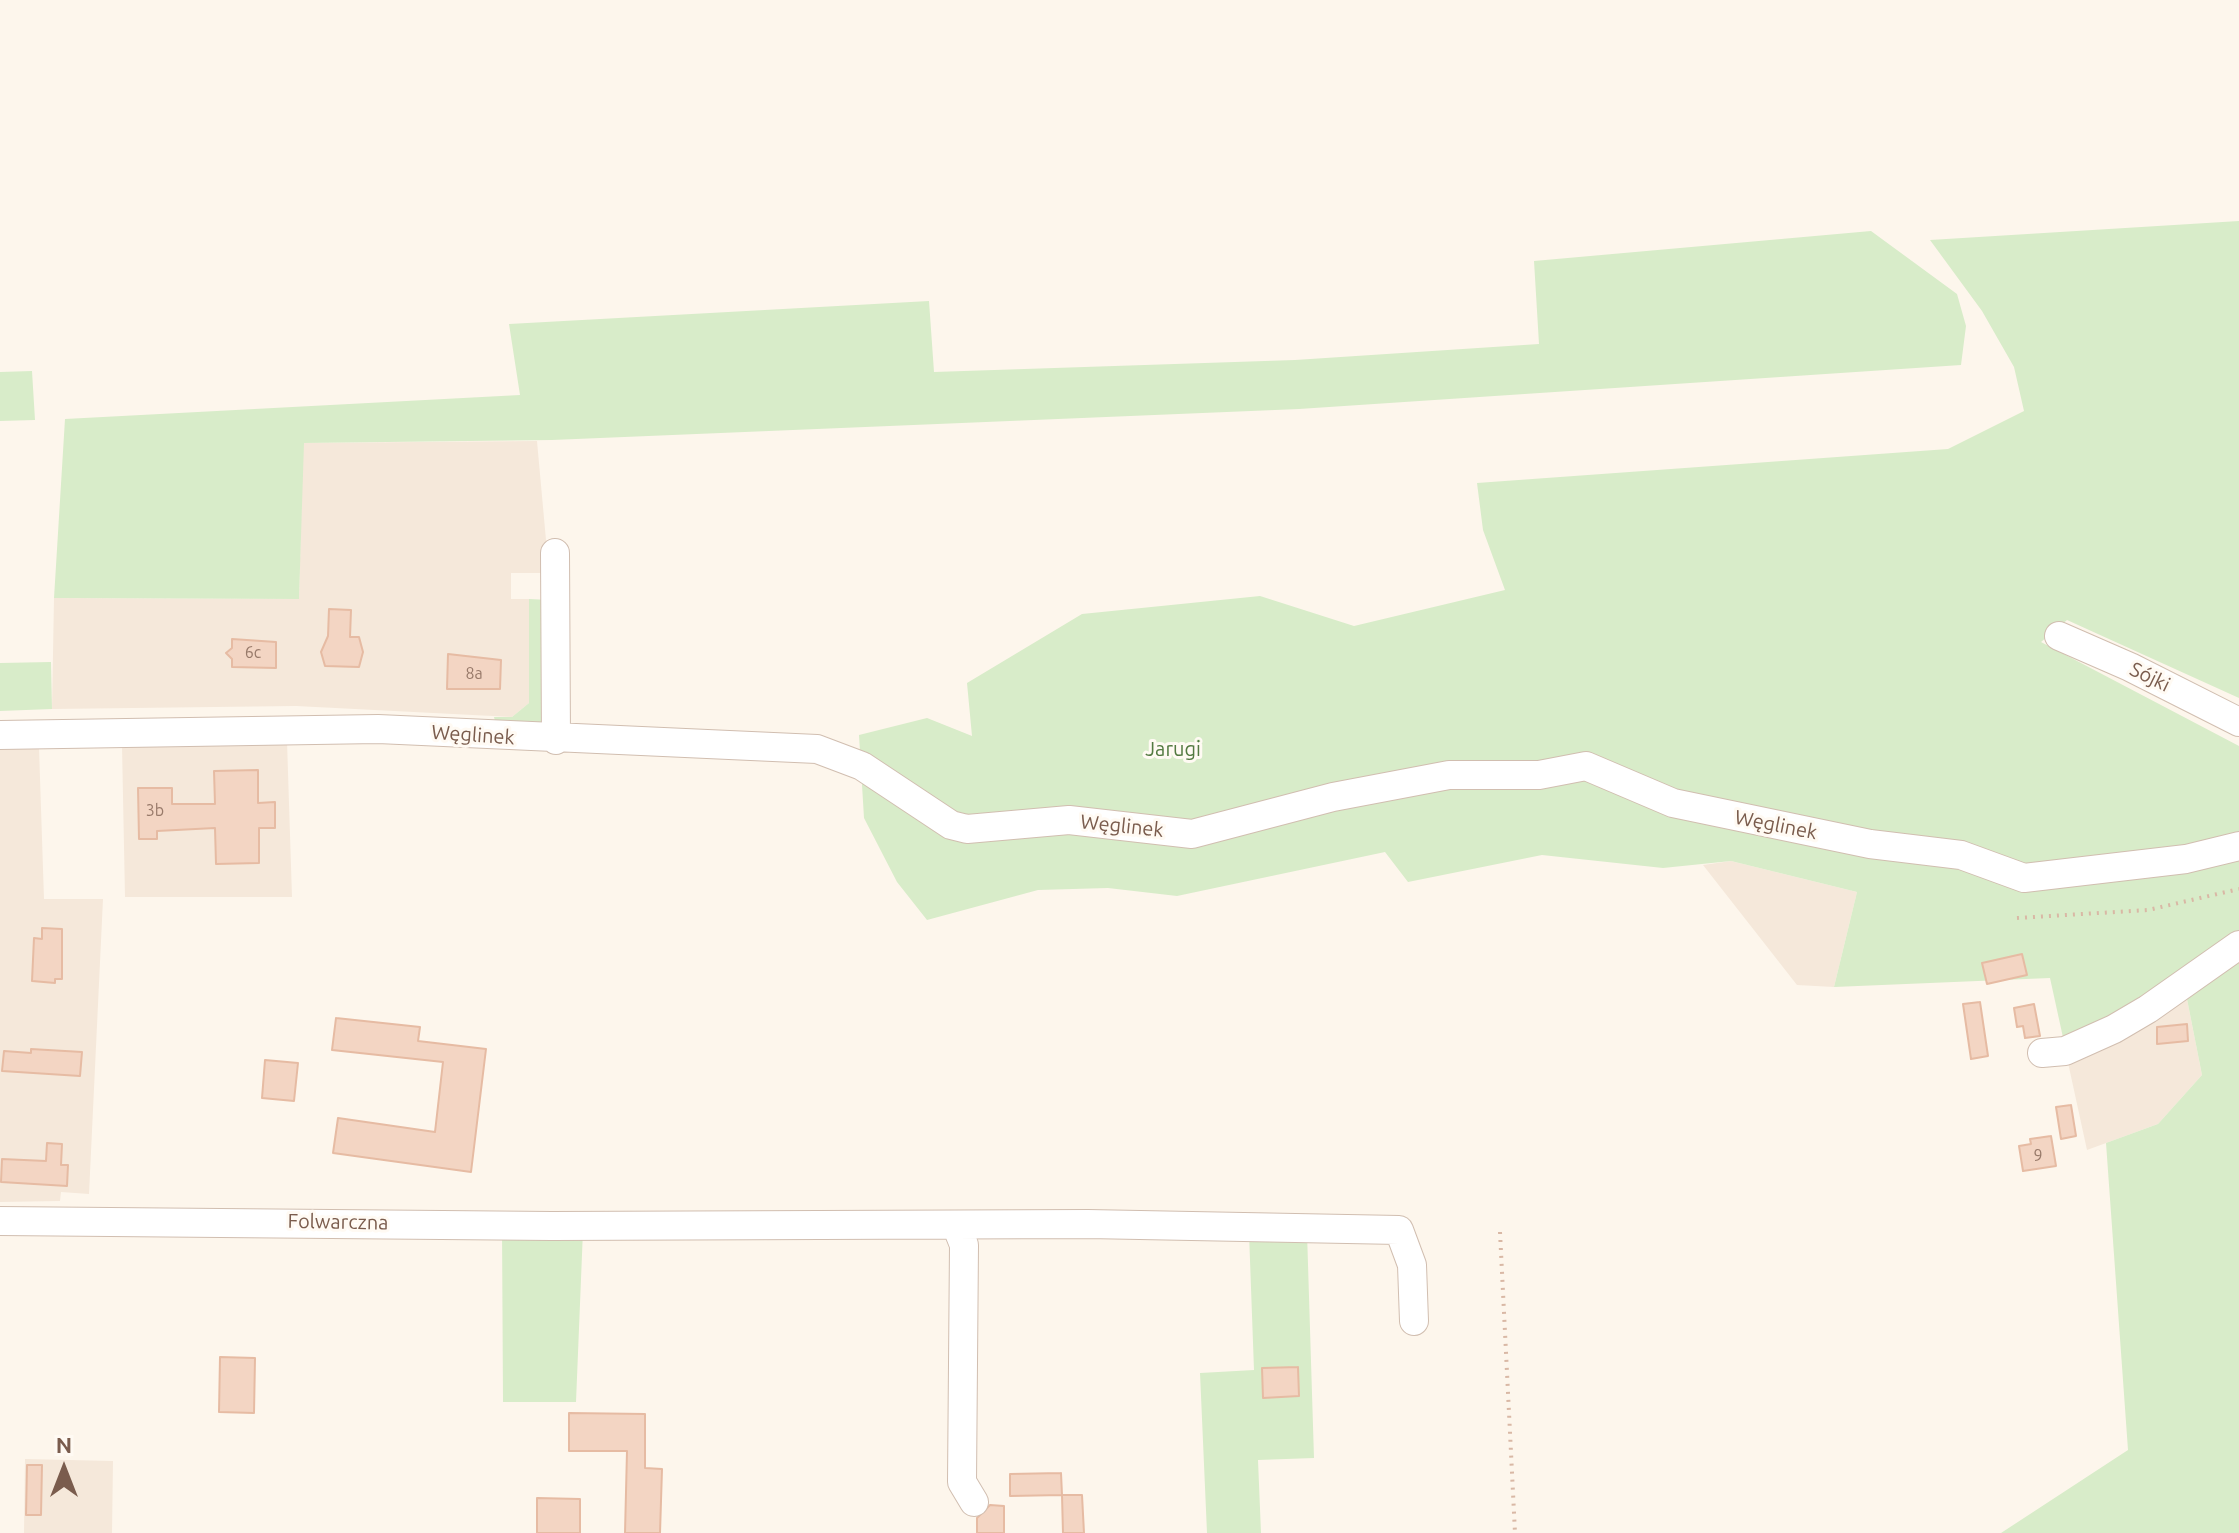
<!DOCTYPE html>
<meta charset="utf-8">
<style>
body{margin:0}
#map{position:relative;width:2239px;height:1533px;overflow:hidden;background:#fdf6ec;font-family:Ubuntu,sans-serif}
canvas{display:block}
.north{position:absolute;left:24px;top:1429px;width:80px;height:80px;-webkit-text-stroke:6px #fffaf3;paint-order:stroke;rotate:0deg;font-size:22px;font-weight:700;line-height:32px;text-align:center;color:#7a5c4d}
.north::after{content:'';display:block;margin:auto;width:28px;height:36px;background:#7a5c4d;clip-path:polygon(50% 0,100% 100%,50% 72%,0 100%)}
</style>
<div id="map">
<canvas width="2239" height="1533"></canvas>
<div class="north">N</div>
</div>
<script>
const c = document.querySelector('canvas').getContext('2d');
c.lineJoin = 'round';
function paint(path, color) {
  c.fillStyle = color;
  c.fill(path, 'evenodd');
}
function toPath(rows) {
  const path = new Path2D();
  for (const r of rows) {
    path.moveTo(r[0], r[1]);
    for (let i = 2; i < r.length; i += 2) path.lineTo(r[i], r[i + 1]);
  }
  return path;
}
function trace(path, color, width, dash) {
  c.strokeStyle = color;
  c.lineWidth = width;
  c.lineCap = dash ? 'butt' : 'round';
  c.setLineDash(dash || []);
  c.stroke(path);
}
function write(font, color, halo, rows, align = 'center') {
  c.font = font + ' Ubuntu,sans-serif';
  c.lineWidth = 6;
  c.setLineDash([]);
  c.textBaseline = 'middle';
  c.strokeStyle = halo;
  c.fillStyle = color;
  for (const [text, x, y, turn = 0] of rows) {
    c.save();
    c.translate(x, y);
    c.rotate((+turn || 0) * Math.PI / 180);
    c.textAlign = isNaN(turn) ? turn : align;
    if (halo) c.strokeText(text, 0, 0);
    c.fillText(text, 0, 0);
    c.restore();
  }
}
paint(toPath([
 [537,441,549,573,511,573,511,599,529,599,529,703,512,717,296,706,52,709,54,598,299,599,303,443],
 [287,741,292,897,125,897,122,746],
 [39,748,44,899,103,899,89,1194,61,1192,60,1201,0,1202,0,749],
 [1731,861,1857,892,1834,987,1797,985,1703,865],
 [2186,994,2202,1075,2158,1124,2087,1150,2067,1058],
 [25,1459,113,1461,112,1533,24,1533]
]), '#f5e8da');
paint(toPath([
 [2239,221,2239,698,2067,620,2041,642,2239,746,2239,935,2136,1011,2064,1042,2050,978,1834,987,1857,892,1731,861,1663,868,1542,855,1408,882,1385,852,1177,896,1108,888,1038,890,927,920,897,882,864,818,859,735,927,718,972,736,967,683,1082,614,1260,596,1354,626,1505,590,1483,530,1477,483,1948,449,2024,411,2014,367,1982,311,1930,240],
 [1871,231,1957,294,1966,326,1961,365,1299,409,552,440,304,443,299,599,54,598,65,419,520,395,509,324,929,301,934,372,1295,360,1539,344,1534,261],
 [32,371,35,420,0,421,0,372],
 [529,599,549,600,549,731,497,729,494,717,512,717,529,703],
 [51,662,52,709,0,711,0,663],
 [2239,959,2239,1533,2001,1533,2128,1450,2106,1143,2158,1124,2202,1075,2186,994],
 [502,1228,583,1230,576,1402,503,1402],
 [1307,1232,1314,1458,1258,1460,1261,1533,1207,1533,1200,1373,1254,1370,1249,1233]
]), '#d8ecc9');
const building = toPath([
 [329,609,351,610,350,637,359,637,363,652,359,667,325,666,321,652,328,636,329,609],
 [232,639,276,642,276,668,232,667,232,659,226,653,232,648,232,639],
 [448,654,501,660,500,689,447,689,448,654],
 [258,770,258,803,275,802,275,828,259,828,259,863,216,864,215,828,157,831,157,839,139,839,138,788,172,788,172,804,215,804,214,771,258,770],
 [42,928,62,929,62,979,55,979,55,983,32,981,34,938,42,939,42,928],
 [2022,954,2027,975,1987,984,1982,963,2022,954],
 [1980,1002,1988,1056,1971,1059,1963,1004,1980,1002],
 [2034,1004,2040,1036,2025,1038,2023,1026,2017,1027,2014,1008,2034,1004],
 [336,1018,420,1027,418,1041,486,1049,471,1172,333,1153,338,1118,435,1132,443,1062,332,1050,336,1018],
 [2187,1024,2188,1041,2157,1044,2157,1027,2187,1024],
 [31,1049,82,1052,80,1076,2,1071,4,1051,31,1053,31,1049],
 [265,1060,298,1063,294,1101,262,1098,265,1060],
 [2071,1105,2076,1136,2061,1139,2056,1107,2071,1105],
 [2051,1136,2056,1166,2023,1171,2019,1146,2031,1144,2030,1139,2051,1136],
 [47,1143,62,1144,61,1165,68,1165,67,1186,1,1182,2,1159,46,1161,47,1143],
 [220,1357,255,1358,254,1413,219,1412,220,1357],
 [1298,1367,1299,1396,1263,1398,1262,1368,1298,1367],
 [569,1413,645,1414,645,1468,662,1469,660,1533,625,1533,627,1451,569,1451,569,1413],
 [27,1465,42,1465,41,1515,26,1515,27,1465],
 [1061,1473,1062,1495,1010,1496,1010,1474,1061,1473],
 [1062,1495,1082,1495,1084,1533,1063,1533,1062,1495],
 [537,1498,580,1499,580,1533,537,1533,537,1498],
 [990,1505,1004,1506,1004,1533,977,1533,977,1518,990,1505]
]);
paint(building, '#f3d5c3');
trace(building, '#e6bba3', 2);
const minor = toPath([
 [555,553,556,740],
 [2059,636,2130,667,2239,722],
 [0,735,378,729,817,749,862,766,951,825,967,829,1069,820,1192,834,1333,797,1449,775,1539,775,1586,766,1673,803,1870,844,1961,855,2024,878,2186,859,2239,846],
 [2042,1053,2065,1051,2114,1029,2148,1009,2239,945],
 [0,1221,552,1226,1088,1224,1399,1230,1412,1265,1414,1321],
 [956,1225,964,1245,962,1482,974,1502]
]);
trace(minor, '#d1beb0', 30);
trace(toPath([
 [2017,918,2148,910,2239,889],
 [1500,1232,1515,1533]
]), '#d9b8a5', 4, [2, 6]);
trace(minor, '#fff', 28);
write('16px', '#987a6a', null, [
 ["6c",253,653],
 ["8a",474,674],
 ["3b",155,811],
 ["9",2038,1156]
]);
write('20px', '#7a5c4d', '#fffaf3', [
 ["Sójki",2150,677,26],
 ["Węglinek",473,735,4],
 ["Węglinek",1776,825,11],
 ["Węglinek",1122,826,6],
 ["Folwarczna",338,1222,1]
]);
write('20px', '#537a41', '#fffaf3', [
 ["Jarugi",1173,749]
]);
</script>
